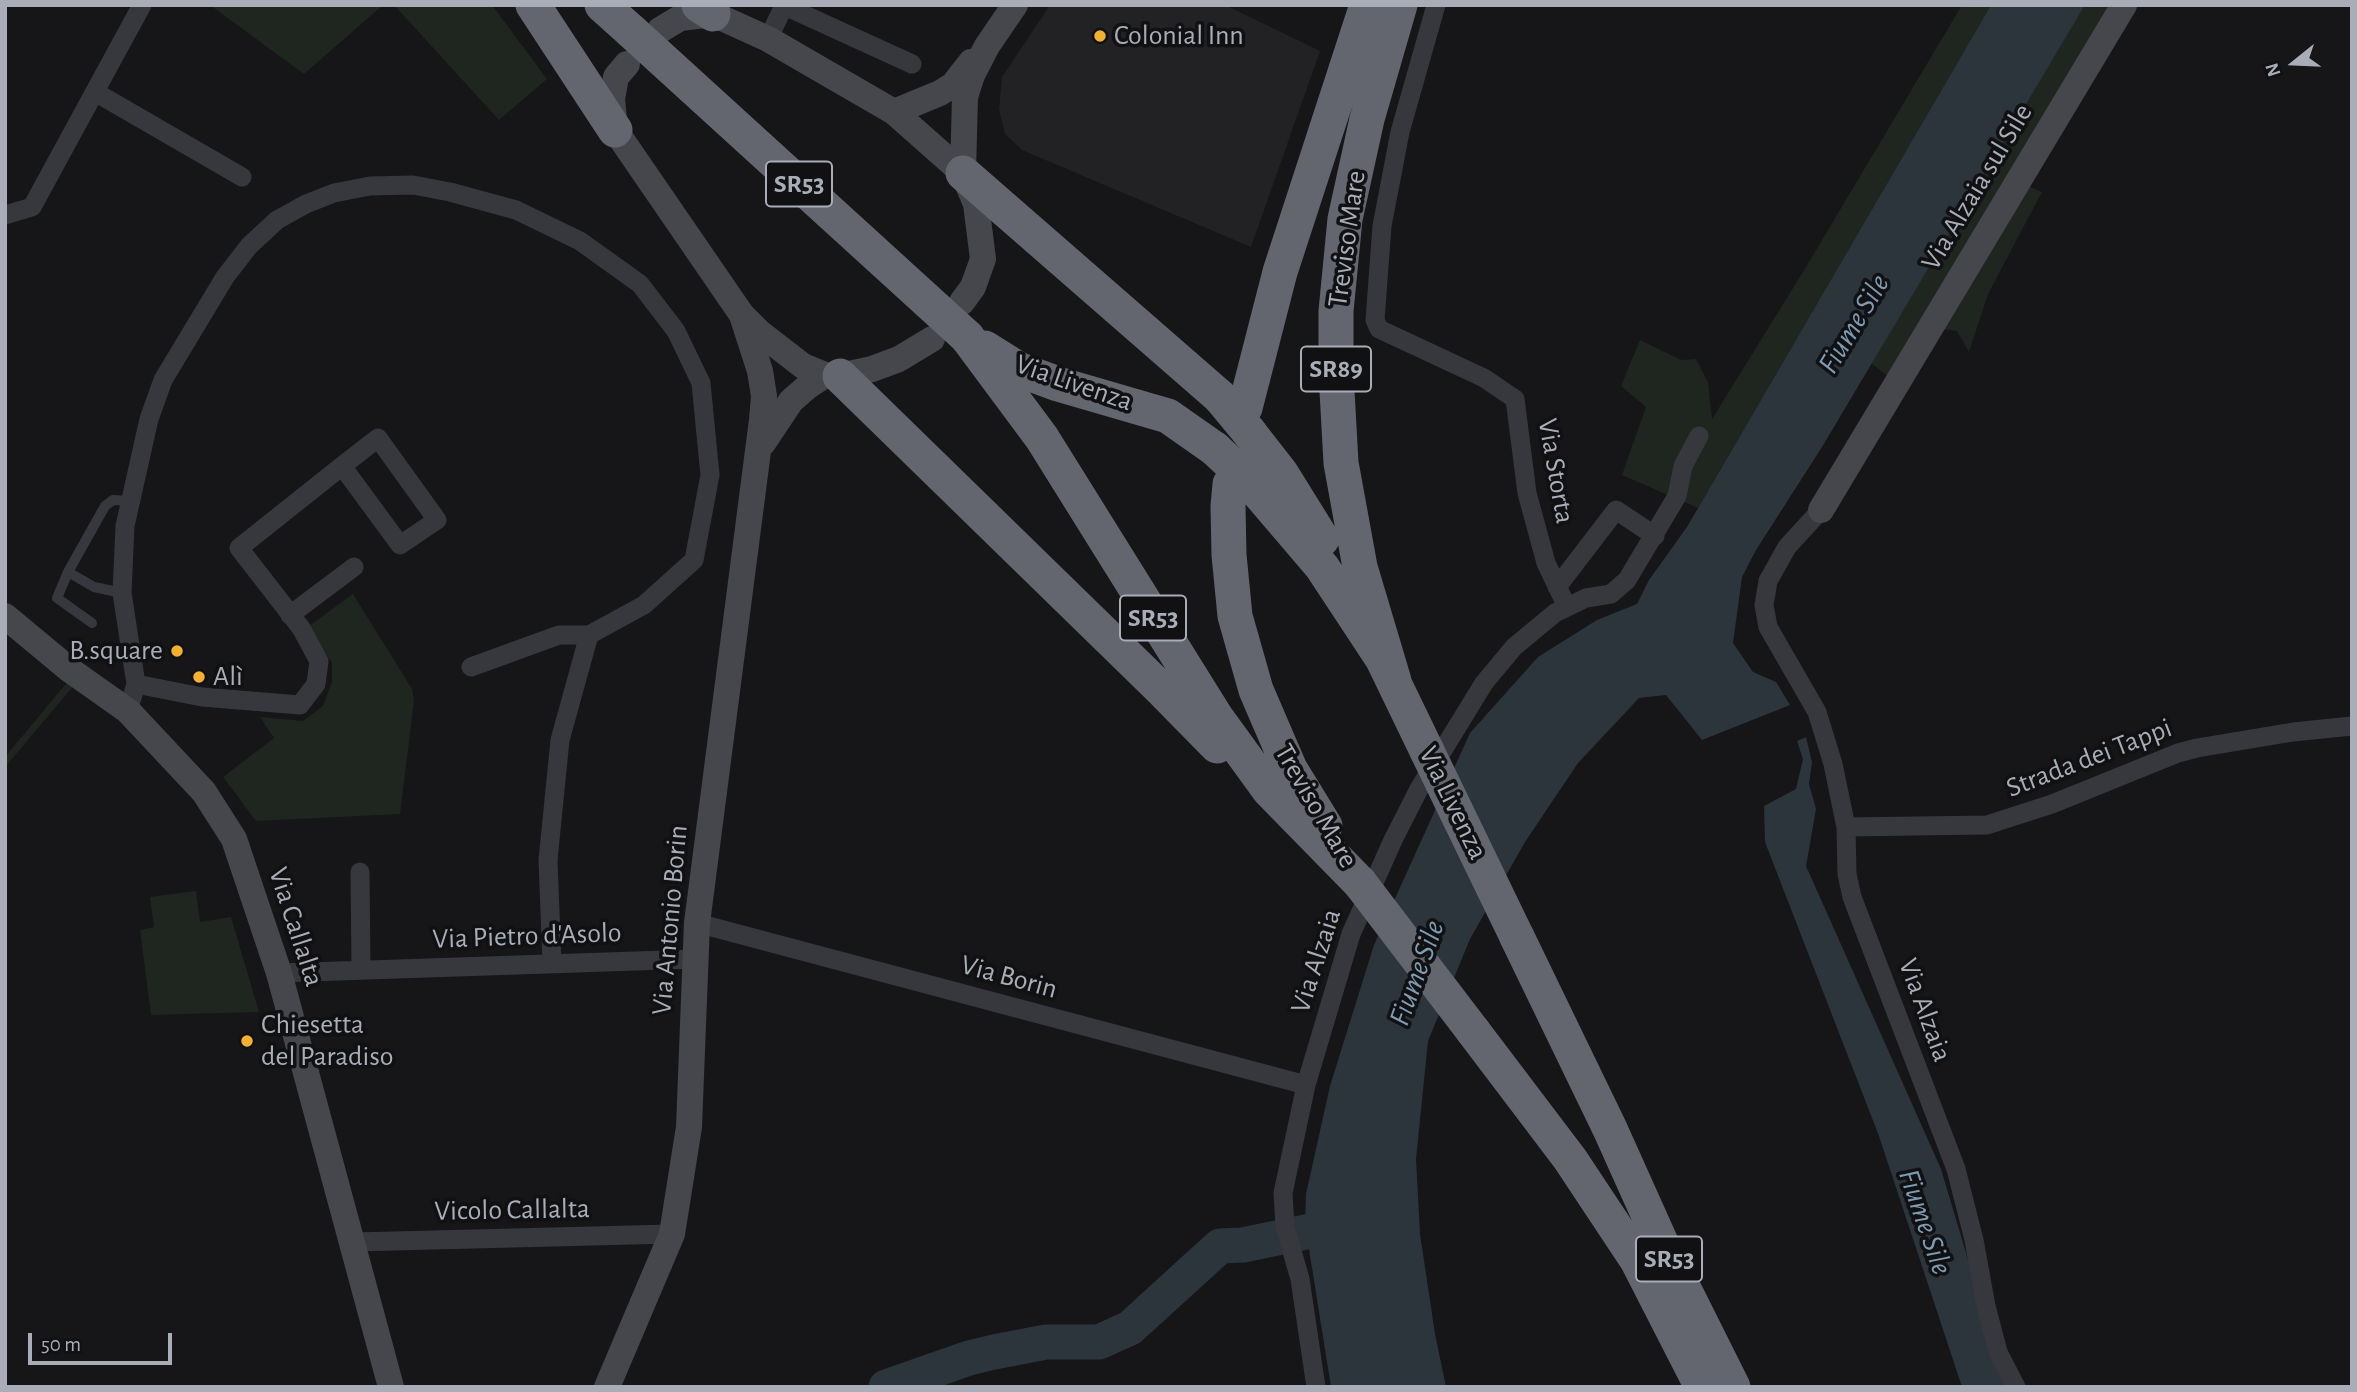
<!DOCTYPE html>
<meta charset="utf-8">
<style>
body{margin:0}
#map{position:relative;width:2357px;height:1392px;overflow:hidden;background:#161618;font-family:"Alegreya Sans",sans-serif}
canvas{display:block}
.frame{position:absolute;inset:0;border:7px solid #a8adb8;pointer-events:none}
.north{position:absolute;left:2259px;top:28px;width:70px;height:70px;-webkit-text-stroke:5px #111113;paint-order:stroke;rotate:252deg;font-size:19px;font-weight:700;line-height:28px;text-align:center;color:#a8adb8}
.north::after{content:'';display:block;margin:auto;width:24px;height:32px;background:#a8adb8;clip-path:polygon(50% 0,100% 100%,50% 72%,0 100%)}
.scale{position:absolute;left:28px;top:1333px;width:144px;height:32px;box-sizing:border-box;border:4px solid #a8adb8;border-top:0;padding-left:9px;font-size:21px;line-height:24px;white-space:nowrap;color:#a8adb8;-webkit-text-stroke:5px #111113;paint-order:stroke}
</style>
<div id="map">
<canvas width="2357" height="1392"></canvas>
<div class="frame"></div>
<div class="north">N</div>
<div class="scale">50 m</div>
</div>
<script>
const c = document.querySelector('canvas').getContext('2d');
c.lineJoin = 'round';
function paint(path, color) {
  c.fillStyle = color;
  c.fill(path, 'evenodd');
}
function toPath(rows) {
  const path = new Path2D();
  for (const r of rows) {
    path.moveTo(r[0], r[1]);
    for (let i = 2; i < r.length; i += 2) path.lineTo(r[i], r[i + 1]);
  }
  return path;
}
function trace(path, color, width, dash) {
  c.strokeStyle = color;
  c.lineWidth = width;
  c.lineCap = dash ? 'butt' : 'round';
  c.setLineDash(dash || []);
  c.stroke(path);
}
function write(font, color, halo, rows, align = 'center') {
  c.font = font + ' "Alegreya Sans",sans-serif';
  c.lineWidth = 7;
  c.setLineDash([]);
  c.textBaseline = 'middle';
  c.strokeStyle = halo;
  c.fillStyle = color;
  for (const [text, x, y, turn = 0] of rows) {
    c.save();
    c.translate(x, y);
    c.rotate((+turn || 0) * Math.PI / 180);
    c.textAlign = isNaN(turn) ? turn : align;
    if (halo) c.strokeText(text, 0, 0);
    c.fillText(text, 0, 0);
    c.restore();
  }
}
paint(toPath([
 [1050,5,1225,5,1320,51,1251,247,1022,150,1005,134,999,109,1002,77]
]), '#222225');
paint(toPath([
 [210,5,383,5,304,74],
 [394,5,492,5,547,79,499,120],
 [1962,5,1991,5,1698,508,1622,475,1646,407,1621,386,1640,340,1681,360,1696,359,1708,382,1712,419,1806,267],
 [2085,5,2136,5,2026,185,2042,192,1988,294,1969,352,1957,331,1936,328,1900,386,1871,363],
 [353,594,412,689,414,701,400,814,256,821,223,777,274,738,260,717,303,721,323,706,332,682,332,663,309,626],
 [75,673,81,677,5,767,5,757],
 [196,891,200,922,231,917,259,1012,151,1015,140,930,154,927,150,897]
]), '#1e261f');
paint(toPath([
 [1991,5,2085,5,1822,447,1756,550,1742,577,1733,643,1753,672,1776,682,1790,705,1702,740,1666,695,1639,698,1578,763,1525,842,1470,939,1428,1041,1416,1159,1420,1234,1435,1334,1446,1387,1331,1387,1305,1224,1306,1194,1330,1086,1374,945,1470,733,1538,657,1597,620,1637,604,1649,580,1687,527],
 [1806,737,1812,762,1809,784,1816,809,1806,866,1941,1169,2006,1387,1962,1387,1879,1136,1765,842,1764,806,1796,789,1803,759,1797,741]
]), '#2c353c');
trace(toPath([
 [886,1387,969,1358,994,1352,1046,1342,1099,1342,1130,1328,1220,1246,1243,1245,1354,1222]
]), '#2c353c', 35);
trace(toPath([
 [68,572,94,587,122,593],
 [92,623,57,598,68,572,105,506,113,500,130,501]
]), '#37383d', 10);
trace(toPath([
 [783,5,912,64],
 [1436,5,1400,132,1382,226,1375,320,1379,329,1484,378,1515,399,1527,493,1546,563,1567,607],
 [768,39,784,6],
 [95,92,242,177],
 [5,215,32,207,142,5],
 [1821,510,1787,547,1768,581,1764,605,1768,627,1817,712,1833,764,1846,827,1847,874,1852,897,1956,1169,1974,1240,1986,1306,1998,1352,2016,1387],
 [1557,587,1616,510,1655,536],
 [290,615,354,567],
 [471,667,559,635,589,635],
 [136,684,202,697,300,705,316,684,319,661,301,628,239,548,342,466,378,438,437,520,400,545,342,466],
 [128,711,136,684,122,593,125,526,149,419,163,380,225,277,249,246,277,220,306,204,334,193,370,186,413,185,450,192,516,210,580,241,640,284,676,331,701,383,710,475,694,560,644,605,589,635,560,740,548,860,552,964],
 [1846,827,1987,825,2052,804,2178,753,2197,748,2293,732,2352,726],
 [360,872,361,970],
 [697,923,1306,1085],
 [279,973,695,959],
 [354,1242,672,1234],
 [1316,1387,1300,1279,1285,1227,1283,1193,1306,1085,1351,934,1393,840,1419,789,1484,683,1514,647,1555,613,1586,598,1611,594,1627,580,1677,496,1683,466,1699,436]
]), '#37383d', 19);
trace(toPath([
 [660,30,680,18,713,14,768,39,894,112,963,173,976,204,983,259,973,287,962,302],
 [627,64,616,77,612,99,615,130,742,315,759,332,803,366,825,375,840,376,872,369,899,359,932,339],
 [894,112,940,93,953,85,971,62],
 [963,173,965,97,972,75,987,46,1015,5],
 [763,443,791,401,807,387,825,375],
 [1821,510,2124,5],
 [5,616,70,670,128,711,204,792,234,839,279,973,391,1387],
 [607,1387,672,1234,689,1127,697,923,762,420,764,396,760,371,742,315]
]), '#45474d', 26);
trace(toPath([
 [533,5,615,130],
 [602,5,631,31],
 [699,5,713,14],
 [963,173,1220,397],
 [967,337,1042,438,1216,717,1269,790,1360,883],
 [985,348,1020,370,1058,384,1168,416,1215,449],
 [840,376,1160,688,1217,746],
 [1245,408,1280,272,1367,5],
 [1249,432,1281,473,1322,539],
 [1246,478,1322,567,1382,658,1427,751],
 [1230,484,1228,506,1229,555,1235,616,1256,690,1290,769,1325,826],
 [1394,681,1360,567,1341,463,1336,373,1336,311,1345,219,1367,119,1400,5],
 [1517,937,1610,1129,1663,1247,1733,1387],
 [1473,1031,1570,1159,1637,1260,1702,1387]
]), '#63666e', 35);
trace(toPath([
 [631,31,967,337],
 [1220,397,1249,432],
 [1215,449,1246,478],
 [1427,751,1517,937],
 [1360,883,1473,1031]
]), '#63666e', 35);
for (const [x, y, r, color] of [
 [1100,36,7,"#f2b134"],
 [177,651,7,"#f2b134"],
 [199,677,7,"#f2b134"],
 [247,1041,7,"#f2b134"]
]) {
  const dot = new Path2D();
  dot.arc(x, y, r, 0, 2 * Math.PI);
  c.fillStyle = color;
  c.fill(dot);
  trace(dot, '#111113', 2.5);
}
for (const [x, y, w] of [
 [799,184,66],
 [1336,369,70],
 [1153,618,66],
 [1669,1259,66]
]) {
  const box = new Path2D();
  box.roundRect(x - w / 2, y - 22.5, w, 45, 5);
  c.fillStyle = '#111113';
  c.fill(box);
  trace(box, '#a8adb8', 2);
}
write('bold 26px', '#a8adb8', null, [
 ["SR53",799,184],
 ["SR89",1336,369],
 ["SR53",1153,618],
 ["SR53",1669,1259]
]);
write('28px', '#a8adb8', '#111113', [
 ["Colonial Inn",1114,36],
 ["B.square",163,651,"right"],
 ["Alì",213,677],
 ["Chiesetta",261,1025],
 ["del Paradiso",261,1057]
], 'left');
write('28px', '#a8adb8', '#111113', [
 ["Via Alzaia sul Sile",1977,187,-59],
 ["Treviso Mare",1347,239,-82],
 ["Via Livenza",1074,383,19],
 ["Via Storta",1556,471,80],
 ["Strada dei Tappi",2089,758,-21],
 ["Via Livenza",1453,803,64],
 ["Treviso Mare",1316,806,60],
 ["Via Antonio Borin",670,920,-85],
 ["Via Callalta",296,927,72],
 ["Via Pietro d'Asolo",527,936,-2],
 ["Via Alzaia",1316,961,-72],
 ["Via Borin",1009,977,15],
 ["Via Alzaia",1925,1010,70],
 ["Vicolo Callalta",512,1210,-1]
]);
write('italic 30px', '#7f9bb3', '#111113', [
 ["Fiume Sile",1854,324,-59],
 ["Fiume Sile",1417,973,-70],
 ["Fiume Sile",1925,1222,71]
]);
</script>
